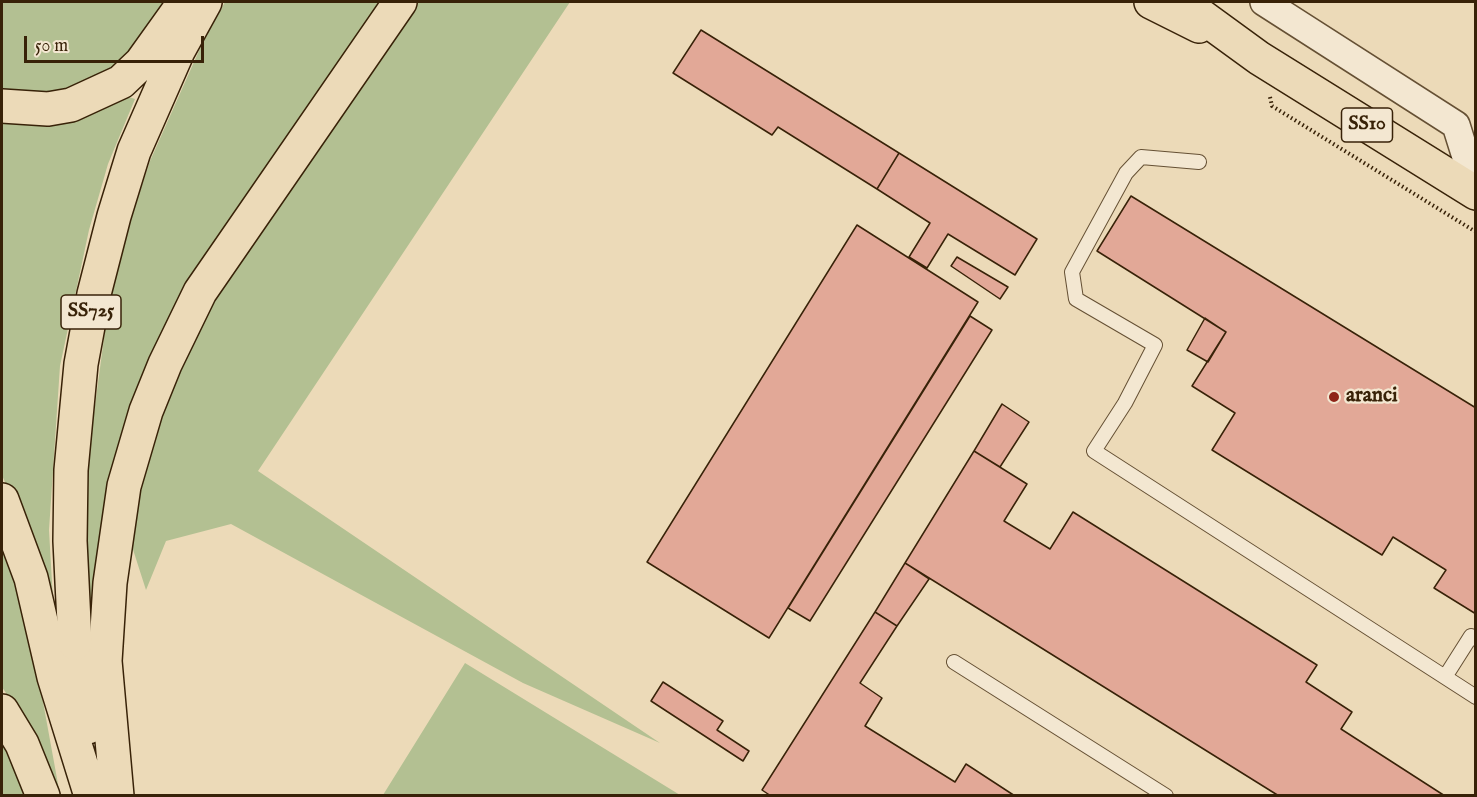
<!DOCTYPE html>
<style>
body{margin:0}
#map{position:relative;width:1477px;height:797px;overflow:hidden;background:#ecdab8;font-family:"IM FELL English",serif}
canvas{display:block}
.frame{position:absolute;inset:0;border:3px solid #382208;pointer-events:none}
.scale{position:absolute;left:24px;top:36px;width:180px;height:27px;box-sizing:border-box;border:3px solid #382208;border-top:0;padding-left:8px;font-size:18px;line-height:21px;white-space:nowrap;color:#382208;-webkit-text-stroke:4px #f3e7d1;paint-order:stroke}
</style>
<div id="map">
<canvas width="1477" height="797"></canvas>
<div class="frame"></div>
<div class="scale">50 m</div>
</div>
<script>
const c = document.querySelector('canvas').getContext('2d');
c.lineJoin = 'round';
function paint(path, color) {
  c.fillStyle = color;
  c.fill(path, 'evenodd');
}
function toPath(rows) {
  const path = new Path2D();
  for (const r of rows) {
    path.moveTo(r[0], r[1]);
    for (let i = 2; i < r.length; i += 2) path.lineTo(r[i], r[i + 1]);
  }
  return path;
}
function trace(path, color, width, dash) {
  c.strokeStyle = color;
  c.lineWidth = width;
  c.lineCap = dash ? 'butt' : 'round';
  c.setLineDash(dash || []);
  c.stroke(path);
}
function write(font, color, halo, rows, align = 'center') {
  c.font = font + ' "IM FELL English",serif';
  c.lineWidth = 4.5;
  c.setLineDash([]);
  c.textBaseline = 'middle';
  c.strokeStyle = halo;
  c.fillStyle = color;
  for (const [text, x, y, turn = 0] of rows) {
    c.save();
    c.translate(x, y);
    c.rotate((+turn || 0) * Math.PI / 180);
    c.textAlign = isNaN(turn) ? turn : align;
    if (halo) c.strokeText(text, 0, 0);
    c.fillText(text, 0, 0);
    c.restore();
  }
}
paint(toPath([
 [2,2,171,2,133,57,71,93,2,94],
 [225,2,386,2,210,259,97,614,89,615,86,521,88,458,108,308,124,239,150,161,202,44],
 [411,2,570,2,258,471,660,743,523,683,231,524,166,541,146,590,128,534,145,452,199,317],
 [126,96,135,99,108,164,89,230,60,366,49,530,53,600,2,475,2,119],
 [2,542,27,614,60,795,38,742,2,687],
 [465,663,680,795,383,795],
 [2,731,31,795,2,795]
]), '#b3c092');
const building = toPath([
 [701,30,899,153,877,189,778,127,772,135,673,73,701,30],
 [899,153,1037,239,1015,275,948,234,927,268,909,257,930,223,877,189,899,153],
 [1131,196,1476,408,1476,614,1434,588,1446,570,1393,537,1382,555,1212,450,1235,413,1192,386,1226,332,1097,251,1131,196],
 [857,225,978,302,769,638,647,562,857,225],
 [957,257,1008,287,1000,299,951,266,957,257],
 [970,316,992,330,810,621,788,608,970,316],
 [1205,318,1226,332,1208,362,1187,350,1205,318],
 [1002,404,1029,422,1000,467,974,451,1002,404],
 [974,451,1027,484,1004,521,1050,549,1073,512,1317,665,1306,682,1352,712,1341,729,1445,796,1279,796,905,563,974,451],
 [905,563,929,579,897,626,875,612,905,563],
 [875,612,897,626,860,683,882,698,865,726,955,782,966,764,1015,796,771,796,762,790,875,612],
 [663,682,723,721,717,730,749,751,743,761,651,701,663,682]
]);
paint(building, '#e2a897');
trace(building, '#382208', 1.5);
const lane = toPath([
 [1199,162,1141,157,1126,173,1072,272,1076,299,1155,345,1125,403,1094,451,1476,697],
 [954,662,1166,796],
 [1445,677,1471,636,1476,639]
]);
const street = toPath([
 [1264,2,1456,125,1476,189]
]);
const primary = toPath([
 [1151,2,1199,26],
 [1182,2,1259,58,1476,193],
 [2,500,31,578,54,677,91,796],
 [75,643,88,727],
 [117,796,105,661,110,583,124,486,146,411,165,364,200,292,400,2]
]);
const highway = toPath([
 [2,106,48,109,71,105,121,82,141,63,184,3],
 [75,643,70,541,71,470,81,364,94,294,114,216,134,151,178,51,205,2],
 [2,711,22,744,43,796]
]);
trace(lane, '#655034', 16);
trace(street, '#655034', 30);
trace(primary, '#382208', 36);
trace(highway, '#382208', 36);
trace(toPath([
 [1270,97,1272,106,1476,232]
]), '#382208', 4, [1.5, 3]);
trace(lane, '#f3e7d1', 14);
trace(street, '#f3e7d1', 27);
trace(primary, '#ecdab8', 33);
trace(highway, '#ecdab8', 33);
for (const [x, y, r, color] of [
 [1334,397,6,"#8f2418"]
]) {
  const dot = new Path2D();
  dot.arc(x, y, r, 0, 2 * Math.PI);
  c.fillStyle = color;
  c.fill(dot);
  trace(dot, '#f3e7d1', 2);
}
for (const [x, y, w] of [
 [1367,125,51],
 [91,312,60]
]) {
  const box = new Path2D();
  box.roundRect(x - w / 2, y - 17, w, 34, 4.5);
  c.fillStyle = '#f3e7d1';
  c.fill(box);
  trace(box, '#382208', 1.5);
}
write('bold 20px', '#382208', null, [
 ["SS10",1367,125],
 ["SS725",91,312]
]);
write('bold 21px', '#382208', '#f3e7d1', [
 ["aranci",1346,397]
], 'left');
</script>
